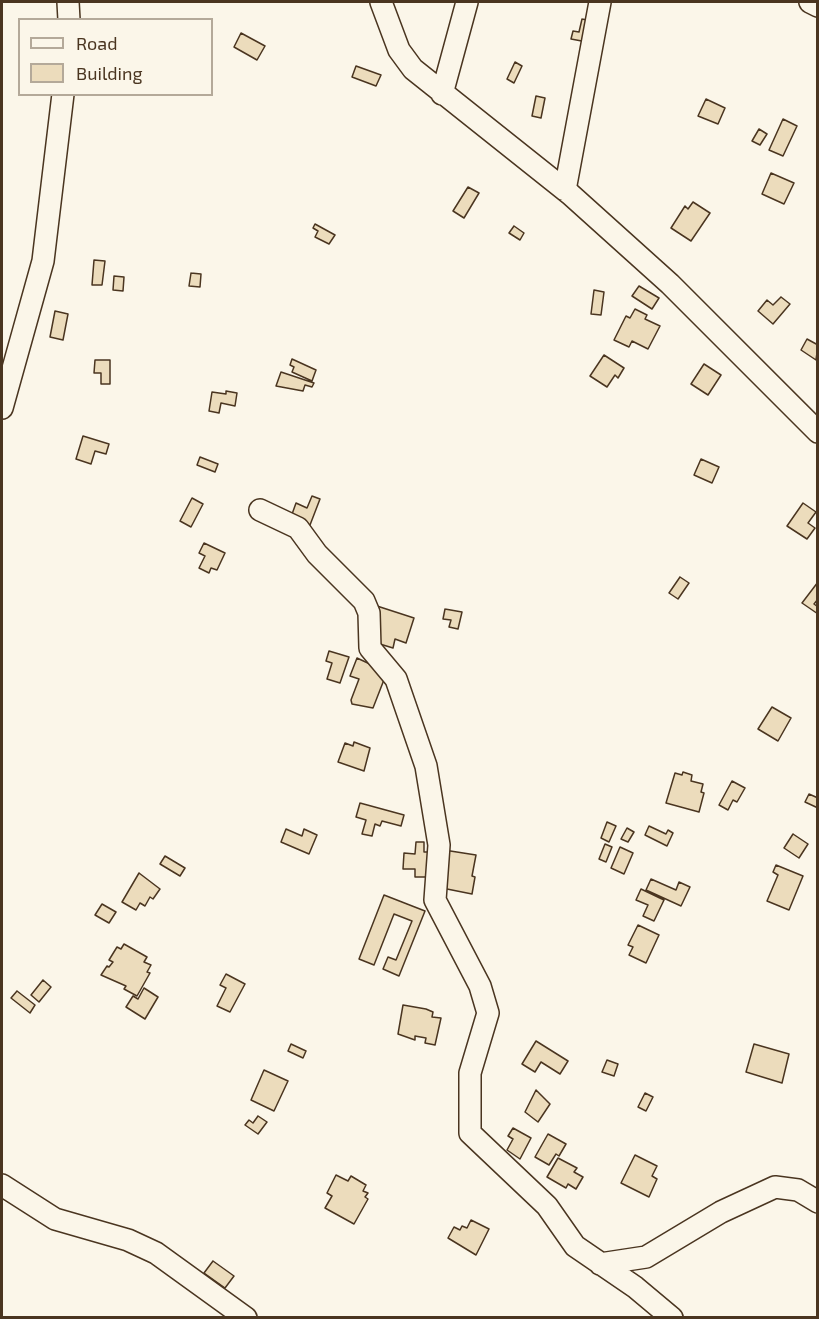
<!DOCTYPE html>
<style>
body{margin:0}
#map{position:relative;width:819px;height:1319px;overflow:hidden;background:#fbf6e9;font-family:"Exo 2",sans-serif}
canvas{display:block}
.frame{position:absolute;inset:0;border:3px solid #4a3520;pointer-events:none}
.legend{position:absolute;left:18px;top:18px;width:195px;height:78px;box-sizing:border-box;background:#fbf6e9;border:2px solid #b4a999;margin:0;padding:8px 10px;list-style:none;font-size:18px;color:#4a3520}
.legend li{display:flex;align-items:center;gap:12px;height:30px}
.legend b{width:30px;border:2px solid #b4a999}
</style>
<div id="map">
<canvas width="819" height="1319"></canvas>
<div class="frame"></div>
<ul class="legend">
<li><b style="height:8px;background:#fbf6e9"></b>Road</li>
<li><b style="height:16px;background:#ecdcbc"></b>Building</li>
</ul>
</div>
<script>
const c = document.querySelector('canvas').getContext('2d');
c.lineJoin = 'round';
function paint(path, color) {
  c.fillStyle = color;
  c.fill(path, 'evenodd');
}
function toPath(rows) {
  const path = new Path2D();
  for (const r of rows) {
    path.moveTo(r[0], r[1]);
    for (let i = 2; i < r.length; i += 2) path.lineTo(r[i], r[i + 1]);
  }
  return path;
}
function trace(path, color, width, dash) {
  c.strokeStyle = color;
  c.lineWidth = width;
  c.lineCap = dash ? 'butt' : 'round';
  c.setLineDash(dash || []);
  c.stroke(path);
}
const building = toPath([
 [582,19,592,21,587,42,571,39,573,31,579,32,582,19],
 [241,33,265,46,257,60,234,47,241,33],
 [515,62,522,66,514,83,507,79,515,62],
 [356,66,381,75,376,86,352,77,356,66],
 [536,96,545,98,541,118,532,116,536,96],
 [706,99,725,108,718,124,698,116,706,99],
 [783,119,797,126,783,156,769,150,783,119],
 [759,129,767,134,760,145,752,141,759,129],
 [771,173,794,183,784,204,762,194,771,173],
 [468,187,479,193,464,218,453,211,468,187],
 [693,202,710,213,691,241,671,228,685,206,688,209,693,202],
 [315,224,335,235,329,244,315,237,318,231,313,228,315,224],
 [514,226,524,233,520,240,509,233,514,226],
 [94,260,105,261,102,285,92,285,94,260],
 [191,273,201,274,200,287,189,286,191,273],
 [114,276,124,277,123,291,113,290,114,276],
 [639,286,659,298,652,309,632,296,639,286],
 [594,290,604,292,601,315,591,314,594,290],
 [781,297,790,304,773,324,758,311,767,300,773,305,781,297],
 [635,309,647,315,645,319,660,326,648,349,632,341,629,347,614,340,626,316,630,318,635,309],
 [55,311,68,314,63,340,50,337,55,311],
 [807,339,818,345,816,360,801,350,807,339],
 [604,355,624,368,618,378,615,375,607,387,590,376,604,355],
 [292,359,316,370,312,381,292,372,294,367,290,365,292,359],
 [95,360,110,360,110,384,101,384,101,373,94,373,95,360],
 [704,364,721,375,708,395,691,384,704,364],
 [281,372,314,383,312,387,305,385,303,391,276,386,281,372],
 [226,391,237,393,235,406,221,403,219,413,209,411,212,392,226,394,226,391],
 [83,436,109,444,106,454,95,451,91,464,76,459,83,436],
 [200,457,218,464,215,472,197,465,200,457],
 [701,459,719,467,712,483,694,475,701,459],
 [312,496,320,499,310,525,291,517,296,503,307,508,312,496],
 [192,498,203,504,191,527,180,521,192,498],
 [803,503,816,512,808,523,815,528,807,539,787,526,803,503],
 [204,543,225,553,217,570,211,568,209,573,199,568,205,556,199,553,204,543],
 [680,577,689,583,678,599,669,593,680,577],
 [818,582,818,599,814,604,818,607,818,614,802,603,818,582],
 [377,606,414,618,406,643,395,639,393,648,370,641,377,606],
 [445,609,462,612,458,629,449,627,451,620,443,619,445,609],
 [329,651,349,657,340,683,327,679,332,663,326,661,329,651],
 [357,658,387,672,373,708,352,704,351,700,359,679,350,676,357,658],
 [772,707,791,718,778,741,758,729,772,707],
 [354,742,370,748,364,771,338,762,345,743,353,746,354,742],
 [683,772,692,775,691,781,703,784,701,792,704,793,699,812,666,803,675,773,682,775,683,772],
 [732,781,745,788,737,802,733,800,728,810,719,805,732,781],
 [809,794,818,798,818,808,805,802,809,794],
 [360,803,404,815,401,826,382,821,380,826,375,824,372,836,362,834,366,820,356,817,360,803],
 [607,822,616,826,609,842,601,838,607,822],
 [649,826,666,834,668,830,673,833,667,846,645,835,649,826],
 [627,828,634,832,628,842,621,839,627,828],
 [286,829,302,836,304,829,317,835,309,854,281,842,286,829],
 [793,834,808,844,799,858,784,848,793,834],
 [416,842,424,842,424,852,432,852,431,877,415,877,415,869,403,869,404,853,415,854,416,842],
 [605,844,612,847,606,862,599,859,605,844],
 [620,847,633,853,624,874,611,868,620,847],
 [444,850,476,855,472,876,475,877,472,894,442,888,444,850],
 [165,856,185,868,180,876,160,864,165,856],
 [776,865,803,876,789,910,767,901,778,875,773,872,776,865],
 [139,873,160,889,153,899,150,897,145,906,140,903,136,910,122,902,139,873],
 [651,879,676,890,679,882,690,887,681,906,646,890,651,879],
 [641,889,664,900,654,921,643,916,648,905,636,900,641,889],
 [384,895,425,911,399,976,383,969,388,957,396,960,412,921,394,914,374,965,359,959,384,895],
 [102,904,116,912,109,923,95,915,102,904],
 [638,925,659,935,646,963,629,955,633,947,628,945,638,925],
 [124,944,147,957,144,962,151,965,147,972,150,973,137,996,124,989,126,986,101,975,107,966,109,967,113,962,109,960,117,947,121,949,124,944],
 [226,974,245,984,230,1012,217,1006,226,988,220,985,226,974],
 [43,980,51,987,39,1002,31,995,43,980],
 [144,988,158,997,145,1019,126,1007,133,996,138,999,144,988],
 [17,991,35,1005,30,1013,11,998,17,991],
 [403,1005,426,1009,433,1012,432,1017,441,1018,435,1045,425,1043,426,1038,415,1036,415,1040,398,1034,403,1005],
 [536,1041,568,1061,560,1074,541,1062,535,1072,522,1064,536,1041],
 [291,1044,306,1051,303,1058,288,1051,291,1044],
 [754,1044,789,1054,782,1083,746,1072,754,1044],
 [607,1060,618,1064,614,1076,602,1072,607,1060],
 [264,1070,288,1081,274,1111,251,1100,264,1070],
 [536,1090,550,1104,538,1122,525,1112,536,1090],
 [645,1093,653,1097,646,1111,638,1107,645,1093],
 [258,1116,267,1122,258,1134,245,1125,249,1120,253,1123,258,1116],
 [513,1128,531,1138,520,1159,507,1150,513,1139,508,1136,513,1128],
 [548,1134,566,1144,559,1156,556,1154,549,1165,535,1157,548,1134],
 [635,1155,657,1166,652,1176,657,1179,649,1197,621,1183,635,1155],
 [558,1158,577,1168,574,1172,583,1177,576,1189,568,1184,566,1188,547,1177,558,1158],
 [336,1175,348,1181,351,1176,366,1185,363,1191,368,1193,365,1197,368,1199,354,1224,325,1208,332,1196,327,1193,336,1175],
 [471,1220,489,1229,476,1255,448,1238,454,1227,460,1230,462,1226,467,1228,471,1220],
 [213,1261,234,1276,225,1288,204,1273,213,1261]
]);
paint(building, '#ecdcbc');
trace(building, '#4a3520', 1.5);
const minor = toPath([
 [68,2,69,20],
 [381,2,399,50,413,69,570,194,670,284,818,432],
 [810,2,818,6],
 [442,94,467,2],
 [565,190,600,2],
 [2,408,43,261,63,94],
 [260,510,298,528,317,554,364,601,369,613,370,648,396,679,426,766,439,845,435,900,480,986,488,1013,470,1073,470,1133,547,1206,575,1246,635,1287,672,1318],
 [2,1185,55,1219,128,1240,156,1253,246,1318],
 [600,1264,646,1257,721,1212,775,1187,798,1190,818,1202]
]);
trace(minor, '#4a3520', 24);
trace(minor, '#fbf6e9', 21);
</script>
